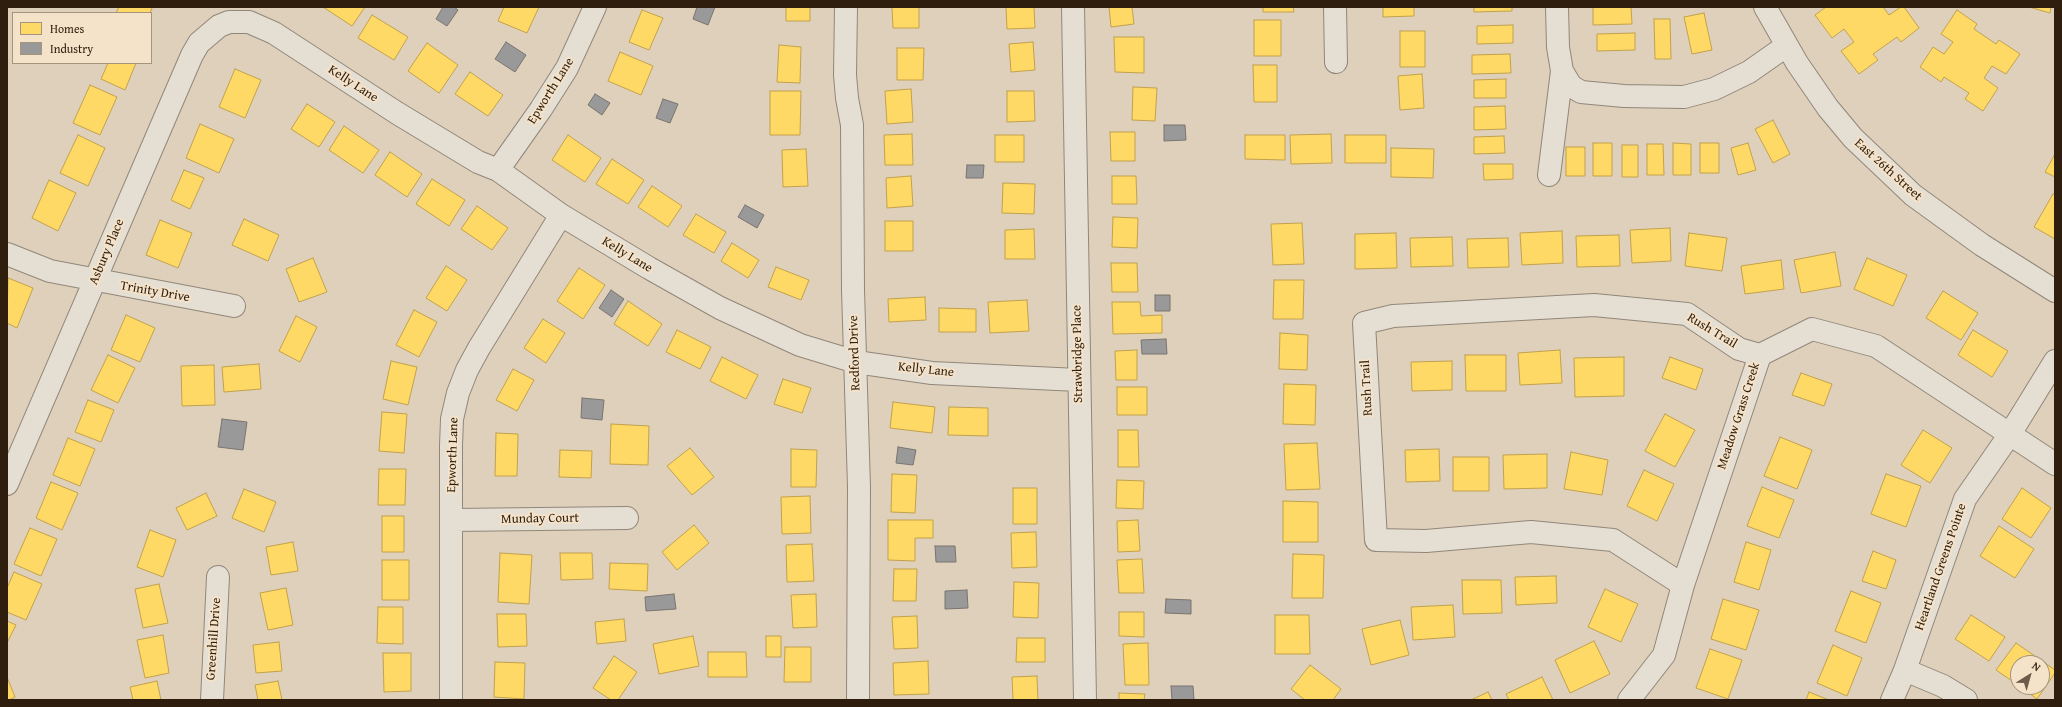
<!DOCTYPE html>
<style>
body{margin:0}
#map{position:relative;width:2062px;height:707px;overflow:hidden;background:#dfd0bb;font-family:"Gentium Book Plus",serif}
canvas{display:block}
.frame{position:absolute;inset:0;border:8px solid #2f1e0e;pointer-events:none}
.legend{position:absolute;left:12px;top:12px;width:140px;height:52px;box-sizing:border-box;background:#f4e2c9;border:1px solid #a5947e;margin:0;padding:5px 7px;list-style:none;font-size:12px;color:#2f1e0e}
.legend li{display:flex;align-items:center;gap:8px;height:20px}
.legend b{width:20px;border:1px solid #a5947e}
.north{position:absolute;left:2010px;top:655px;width:40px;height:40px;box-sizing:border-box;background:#f4e2c9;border:1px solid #a5947e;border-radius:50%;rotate:37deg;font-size:11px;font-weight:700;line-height:16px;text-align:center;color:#2f1e0e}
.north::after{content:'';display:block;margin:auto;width:14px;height:18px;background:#6d5c4b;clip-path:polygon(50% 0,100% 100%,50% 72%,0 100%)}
</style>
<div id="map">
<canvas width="2062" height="707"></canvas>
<div class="frame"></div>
<ul class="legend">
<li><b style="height:11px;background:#ffd966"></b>Homes</li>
<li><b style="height:11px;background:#999"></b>Industry</li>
</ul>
<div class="north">N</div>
</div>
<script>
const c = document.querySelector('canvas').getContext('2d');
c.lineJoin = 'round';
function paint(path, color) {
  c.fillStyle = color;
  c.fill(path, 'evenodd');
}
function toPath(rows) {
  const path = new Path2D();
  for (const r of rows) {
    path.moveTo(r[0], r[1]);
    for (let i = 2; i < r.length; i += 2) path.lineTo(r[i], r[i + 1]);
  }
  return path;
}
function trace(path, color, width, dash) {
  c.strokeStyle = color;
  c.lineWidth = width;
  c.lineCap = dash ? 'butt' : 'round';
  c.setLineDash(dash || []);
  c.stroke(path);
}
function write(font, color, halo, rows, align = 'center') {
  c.font = font + ' "Gentium Book Plus",serif';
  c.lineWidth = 4;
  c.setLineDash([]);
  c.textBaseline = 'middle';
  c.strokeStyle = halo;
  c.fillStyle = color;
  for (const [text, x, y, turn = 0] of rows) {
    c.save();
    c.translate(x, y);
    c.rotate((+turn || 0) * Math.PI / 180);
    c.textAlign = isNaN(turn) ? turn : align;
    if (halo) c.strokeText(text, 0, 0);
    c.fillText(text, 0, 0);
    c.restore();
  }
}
const homes = toPath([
 [119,7,151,7,152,8,150,13,116,13,119,7],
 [323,7,365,7,352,26,323,7],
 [504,7,539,7,527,33,498,21,504,7],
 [786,7,810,7,810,21,786,21,786,7],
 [892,7,919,7,919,28,893,28,892,7],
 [1006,7,1034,7,1035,28,1007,29,1006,7],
 [1109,7,1132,7,1134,24,1111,27,1109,7],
 [1263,7,1293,7,1294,12,1263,12,1263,7],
 [1383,7,1414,7,1414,16,1383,17,1383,7],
 [1474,7,1512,7,1512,11,1474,12,1474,7],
 [1593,7,1631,7,1632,24,1593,25,1593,7],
 [1826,7,1883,7,1889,15,1901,7,1904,7,1919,28,1901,42,1897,37,1873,54,1878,60,1859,74,1841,51,1854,42,1844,29,1832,38,1815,15,1826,7],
 [2029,7,2051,7,2050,13,2029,7],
 [642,10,663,18,649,50,629,42,642,10],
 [1957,10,1977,24,1974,29,1996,44,1999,40,2020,54,2006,74,1992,66,1984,78,1998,88,1983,111,1965,99,1969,93,1944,77,1941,82,1920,67,1933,47,1944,54,1953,42,1941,34,1957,10],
 [1704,13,1712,50,1692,54,1684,17,1704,13],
 [372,15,408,37,394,60,358,38,372,15],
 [1654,19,1670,19,1671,59,1655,59,1654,19],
 [1254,20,1281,20,1281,56,1254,56,1254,20],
 [1513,25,1513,43,1477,44,1477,26,1513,25],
 [1400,31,1425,31,1425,67,1400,67,1400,31],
 [1635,33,1635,50,1597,51,1597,34,1635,33],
 [1114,37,1144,37,1144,73,1115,72,1114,37],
 [1033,42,1035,70,1011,72,1009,44,1033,42],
 [427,43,458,65,439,93,408,71,427,43],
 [779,45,801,47,800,83,777,82,779,45],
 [897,48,924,48,923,80,897,80,897,48],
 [620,52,653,66,641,95,608,81,620,52],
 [1510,54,1511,73,1472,74,1472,55,1510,54],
 [108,63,136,63,125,90,101,79,108,63],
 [1253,65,1277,65,1277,102,1254,102,1253,65],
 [235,69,261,80,245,118,219,107,235,69],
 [470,72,503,95,488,116,455,94,470,72],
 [1422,74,1424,108,1400,110,1398,76,1422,74],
 [1506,79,1506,98,1474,98,1474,80,1506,79],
 [90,85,117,97,100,135,73,123,90,85],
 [1133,87,1157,88,1155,121,1132,120,1133,87],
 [911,89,913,122,887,124,885,91,911,89],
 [770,91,801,91,800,135,770,135,770,91],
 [1007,91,1034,91,1035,121,1007,122,1007,91],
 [307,104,335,122,319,147,291,129,307,104],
 [1505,106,1506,129,1474,130,1474,107,1505,106],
 [1773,120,1790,154,1773,163,1755,129,1773,120],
 [200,124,234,139,219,173,186,158,200,124],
 [344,126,379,150,363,173,329,150,344,126],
 [1110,132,1135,132,1135,161,1111,161,1110,132],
 [912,134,913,165,885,165,884,135,912,134],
 [1331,134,1332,163,1291,164,1290,135,1331,134],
 [78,135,105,148,88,186,60,173,78,135],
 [568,135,601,158,585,182,552,160,568,135],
 [995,135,1024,135,1024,162,995,162,995,135],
 [1245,135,1285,135,1285,160,1245,159,1245,135],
 [1345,135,1386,135,1386,163,1345,163,1345,135],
 [1504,136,1505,153,1474,154,1474,137,1504,136],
 [1593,143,1612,143,1612,176,1593,176,1593,143],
 [1673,143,1691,144,1691,175,1673,175,1673,143],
 [1700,143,1719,143,1719,173,1700,173,1700,143],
 [1748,143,1756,170,1738,175,1731,148,1748,143],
 [1647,144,1663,144,1664,175,1647,175,1647,144],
 [1622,145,1638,145,1638,177,1622,177,1622,145],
 [1566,147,1585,147,1585,176,1566,176,1566,147],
 [1391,148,1434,149,1433,178,1391,177,1391,148],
 [806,149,808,186,783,187,782,150,806,149],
 [390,152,422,174,407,197,375,175,390,152],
 [2055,154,2055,177,2045,172,2055,154],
 [612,159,644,180,628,204,596,184,612,159],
 [1483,164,1513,164,1513,179,1484,180,1483,164],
 [184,170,204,178,190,209,171,200,184,170],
 [911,176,913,206,887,208,886,178,911,176],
 [1112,176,1136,176,1137,204,1112,204,1112,176],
 [432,179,465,200,449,226,416,204,432,179],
 [49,180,76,193,58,231,32,218,49,180],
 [1003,183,1035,184,1034,214,1002,213,1003,183],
 [652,186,682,206,668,227,638,207,652,186],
 [2053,194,2055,196,2055,239,2034,227,2053,194],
 [477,206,508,228,492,250,461,229,477,206],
 [696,214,726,232,714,253,683,235,696,214],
 [1113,217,1138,218,1137,248,1112,247,1113,217],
 [244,219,279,235,268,261,232,245,244,219],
 [160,220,192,233,178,268,146,255,160,220],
 [885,221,913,221,913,251,885,251,885,221],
 [1302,223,1304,264,1273,265,1271,224,1302,223],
 [1670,228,1671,261,1632,263,1630,230,1670,228],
 [1034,229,1035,259,1005,259,1005,230,1034,229],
 [1562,231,1563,263,1522,265,1520,233,1562,231],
 [1396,233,1397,268,1355,269,1355,234,1396,233],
 [1689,233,1727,238,1722,271,1685,266,1689,233],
 [1619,235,1620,266,1577,267,1576,236,1619,235],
 [1452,237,1453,266,1411,267,1410,238,1452,237],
 [1508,238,1509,267,1468,268,1467,239,1508,238],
 [732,243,759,260,748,278,721,261,732,243],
 [1835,252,1841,286,1801,293,1794,260,1835,252],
 [313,258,327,292,299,302,286,269,313,258],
 [1867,258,1907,275,1893,306,1854,289,1867,258],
 [1781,260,1784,289,1745,294,1741,266,1781,260],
 [1111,263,1137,263,1138,292,1112,292,1111,263],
 [446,266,467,280,447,311,426,298,446,266],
 [776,267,809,280,801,300,768,287,776,267],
 [579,268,605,285,583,319,557,301,579,268],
 [8,278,33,288,17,328,7,323,8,278],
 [1274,280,1304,280,1303,319,1273,319,1274,280],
 [1943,291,1978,313,1961,340,1926,318,1943,291],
 [925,297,926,320,889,322,888,299,925,297],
 [1027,300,1029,331,990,333,988,302,1027,300],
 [628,301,662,324,648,346,614,324,628,301],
 [1112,302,1140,302,1141,316,1162,315,1162,333,1113,334,1112,302],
 [939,308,976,309,976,332,939,332,939,308],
 [414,310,437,322,419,357,396,345,414,310],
 [126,315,155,328,140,362,111,350,126,315],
 [296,316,317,327,300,362,279,351,296,316],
 [543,319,565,333,546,363,524,348,543,319],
 [677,330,711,347,700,369,666,352,677,330],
 [1973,330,2008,351,1992,377,1958,355,1973,330],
 [1280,333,1308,335,1307,370,1279,369,1280,333],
 [1137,350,1137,380,1116,380,1115,351,1137,350],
 [1560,350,1562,383,1520,385,1518,353,1560,350],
 [108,355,135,368,118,403,91,390,108,355],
 [1465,355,1506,355,1506,391,1466,391,1465,355],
 [722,357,758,375,746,399,710,381,722,357],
 [1624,357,1624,396,1575,397,1574,358,1624,357],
 [1670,357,1703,369,1696,390,1662,378,1670,357],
 [391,361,417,367,408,405,383,399,391,361],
 [1452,361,1452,390,1412,391,1411,362,1452,361],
 [259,364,261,389,224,392,222,367,259,364],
 [214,365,215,405,182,406,181,366,214,365],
 [513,369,534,380,517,411,496,400,513,369],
 [1801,373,1832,384,1824,406,1792,395,1801,373],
 [783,379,811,388,802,413,774,404,783,379],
 [1284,384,1316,385,1315,425,1283,424,1284,384],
 [1117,387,1147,387,1147,415,1117,415,1117,387],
 [88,400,114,410,101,442,75,432,88,400],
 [893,402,935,407,932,433,890,428,893,402],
 [949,407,988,408,988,436,948,435,949,407],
 [382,412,407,414,404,453,379,451,382,412],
 [1665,414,1695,430,1675,467,1645,451,1665,414],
 [611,424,649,426,648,465,610,464,611,424],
 [1118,430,1138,430,1139,467,1118,467,1118,430],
 [1923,430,1952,448,1930,483,1901,465,1923,430],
 [496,433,518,434,517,476,495,476,496,433],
 [1780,437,1812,450,1797,489,1764,476,1780,437],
 [68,438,95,449,80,486,53,475,68,438],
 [1317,443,1320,489,1286,490,1284,444,1317,443],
 [690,448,714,477,692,495,667,466,690,448],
 [791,449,817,450,816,487,791,487,791,449],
 [1439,449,1440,481,1406,482,1405,450,1439,449],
 [560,450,592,451,591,478,559,477,560,450],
 [1571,452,1608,460,1602,495,1564,489,1571,452],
 [1547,454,1547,488,1504,489,1503,455,1547,454],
 [1453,457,1489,457,1489,491,1453,491,1453,457],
 [379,469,406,469,405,505,378,505,379,469],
 [1644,470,1674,484,1657,521,1627,506,1644,470],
 [892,474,917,475,915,513,891,512,892,474],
 [1886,474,1921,486,1906,527,1871,514,1886,474],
 [1117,480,1144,481,1143,509,1116,508,1117,480],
 [51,482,78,493,62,530,36,518,51,482],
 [1762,487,1794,500,1779,538,1747,526,1762,487],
 [1013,488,1037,488,1037,524,1013,524,1013,488],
 [2022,488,2051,508,2031,538,2002,519,2022,488],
 [244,489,276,502,264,532,232,518,244,489],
 [206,493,217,516,187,530,176,508,206,493],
 [810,496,811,533,782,534,781,497,810,496],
 [1283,501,1318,502,1318,542,1283,542,1283,501],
 [382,516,404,516,404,552,382,552,382,516],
 [888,520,933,520,933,538,915,538,915,561,888,560,888,520],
 [1138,520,1140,551,1118,552,1117,521,1138,520],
 [694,525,709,543,677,570,662,552,694,525],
 [1999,526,2034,549,2015,578,1980,556,1999,526],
 [30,528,57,539,41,576,14,564,30,528],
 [150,530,176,540,163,577,137,567,150,530],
 [1036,532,1037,567,1012,568,1011,533,1036,532],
 [293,542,298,571,271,575,266,547,293,542],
 [1746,542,1771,550,1759,590,1734,582,1746,542],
 [812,544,814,581,787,582,786,545,812,544],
 [1873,551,1896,560,1886,589,1862,581,1873,551],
 [500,553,532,555,529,604,498,602,500,553],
 [560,553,592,553,593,579,561,580,560,553],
 [1293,554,1324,555,1323,598,1292,598,1293,554],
 [1142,559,1144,593,1119,593,1117,560,1142,559],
 [382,560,409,560,409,600,382,600,382,560],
 [610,563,648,564,647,591,609,589,610,563],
 [894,569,917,569,916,601,893,601,894,569],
 [14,572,42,584,26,620,7,612,7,588,14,572],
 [1556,576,1557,603,1516,605,1515,577,1556,576],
 [1462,580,1501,580,1502,613,1463,614,1462,580],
 [1014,582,1039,583,1038,618,1013,617,1014,582],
 [159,584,168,623,143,628,135,589,159,584],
 [286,588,293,625,268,630,260,593,286,588],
 [1605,589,1638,604,1621,642,1588,627,1605,589],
 [1851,591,1881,603,1866,643,1835,631,1851,591],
 [816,594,817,627,793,628,791,595,816,594],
 [1723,599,1759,610,1746,650,1711,639,1723,599],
 [1453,605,1455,637,1413,640,1411,607,1453,605],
 [378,607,403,607,403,644,377,643,378,607],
 [1119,612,1144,612,1144,637,1119,636,1119,612],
 [497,614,526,614,527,646,498,647,497,614],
 [1275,615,1309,615,1310,654,1275,654,1275,615],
 [1971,615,2005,637,1989,661,1955,639,1971,615],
 [917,616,918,648,894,649,892,617,917,616],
 [624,619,626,641,597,644,595,622,624,619],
 [1400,620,1409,655,1371,665,1362,629,1400,620],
 [7,621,16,625,7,643,7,621],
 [163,635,169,673,145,678,137,640,163,635],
 [693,636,699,666,659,674,653,644,693,636],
 [766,636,781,636,781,657,766,657,766,636],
 [1017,638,1045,638,1045,662,1016,662,1017,638],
 [1594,641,1610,674,1570,693,1555,660,1594,641],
 [279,642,282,671,256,673,253,645,279,642],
 [1148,643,1149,685,1125,685,1123,644,1148,643],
 [2016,643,2055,670,2055,673,2037,699,2021,687,2042,687,2042,663,2018,663,2018,685,1996,670,2016,643],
 [1833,645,1862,658,1847,696,1817,683,1833,645],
 [785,647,811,647,811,682,784,682,785,647],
 [1710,649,1742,660,1728,699,1696,688,1710,649],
 [708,652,746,652,747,677,708,677,708,652],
 [383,653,411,653,411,691,384,692,383,653],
 [614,656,637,672,618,700,611,700,593,688,614,656],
 [928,661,929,694,894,695,893,663,928,661],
 [495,662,525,663,524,699,494,697,495,662],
 [1310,665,1341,689,1333,700,1305,700,1291,689,1310,665],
 [1037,676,1038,700,1013,700,1012,677,1037,676],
 [7,677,15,697,9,700,7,700,7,677],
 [1542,677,1553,700,1509,700,1506,694,1542,677],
 [157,681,161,700,133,700,130,687,157,681],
 [278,681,282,700,258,700,255,685,278,681],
 [1488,692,1492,700,1471,700,1488,692],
 [1809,692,1829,700,1806,700,1809,692],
 [1119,693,1145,694,1144,700,1119,700,1119,693]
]);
paint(homes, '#ffd966');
trace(homes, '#c1a14c', 1);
const industry = toPath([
 [443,7,454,7,458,10,447,26,436,19,443,7],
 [697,7,715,7,708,25,693,19,697,7],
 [506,42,526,55,515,72,495,59,506,42],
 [595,94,610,103,602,115,588,105,595,94],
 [663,99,678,104,670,123,656,118,663,99],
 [1164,125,1185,125,1186,140,1164,141,1164,125],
 [967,165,984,165,983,178,966,178,967,165],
 [745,205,764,215,757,228,738,217,745,205],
 [611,290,624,299,612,317,599,308,611,290],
 [1155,295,1170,295,1170,311,1155,311,1155,295],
 [1166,339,1167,354,1142,354,1141,340,1166,339],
 [582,398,604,400,602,420,581,418,582,398],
 [222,419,247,422,243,450,218,447,222,419],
 [898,447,916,450,913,465,896,463,898,447],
 [935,546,955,546,956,562,936,562,935,546],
 [967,590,968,608,945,609,945,591,967,590],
 [674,594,676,609,646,611,645,597,674,594],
 [1166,599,1191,600,1191,614,1165,613,1166,599],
 [1171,686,1193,686,1194,700,1172,700,1171,686]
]);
paint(industry, '#999');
trace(industry, '#79746f', 1);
const minor = toPath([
 [846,7,845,75,847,98,852,125,853,290,859,487,858,700],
 [1073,7,1085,700],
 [1335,7,1336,62],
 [1557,7,1558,47,1562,71,1571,86,1581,92,1624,96,1684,97,1714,89,1749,72,1786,46],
 [1765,7,1797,63,1828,108,1853,138,1913,195,1982,245,2055,291],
 [498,170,541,109,567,68,595,7],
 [1549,175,1562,71],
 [7,254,50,271,234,306],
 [7,484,192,55,199,43,219,26,229,22,249,22,274,33,397,113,478,162,498,170,561,215,649,268,720,308,800,345,856,362,932,373,1078,380],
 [452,520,627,518],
 [1683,585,1613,540,1531,532,1426,541,1376,540,1364,323,1393,316,1594,305,1687,314,1739,349,1760,355],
 [1905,670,1943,686,1966,700],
 [212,700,218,577],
 [451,700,451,446,452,419,458,393,467,370,479,348,561,215],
 [1629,700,1664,655,1683,585,1760,355,1812,329,1876,346,2055,464],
 [1892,700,1905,670,1965,499,2010,434,2055,361]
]);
trace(minor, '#918779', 24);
trace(minor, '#e5ded3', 22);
write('13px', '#2f1e0e', '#f4e2c9', [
 ["Kelly Lane",353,84,33],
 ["Epworth Lane",551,91,-58],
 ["East 26th Street",1888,170,42],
 ["Asbury Place",107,252,-67],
 ["Kelly Lane",627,255,31],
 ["Trinity Drive",155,292,10],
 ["Rush Trail",1712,331,31],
 ["Redford Drive",855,353,-92],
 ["Strawbridge Place",1078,354,-91],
 ["Kelly Lane",926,370,6],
 ["Rush Trail",1367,388,-93],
 ["Meadow Grass Creek",1739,416,-72],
 ["Epworth Lane",453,455,-88],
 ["Munday Court",540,519,-1],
 ["Heartland Greens Pointe",1941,567,-71],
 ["Greenhill Drive",214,639,-86]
]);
</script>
